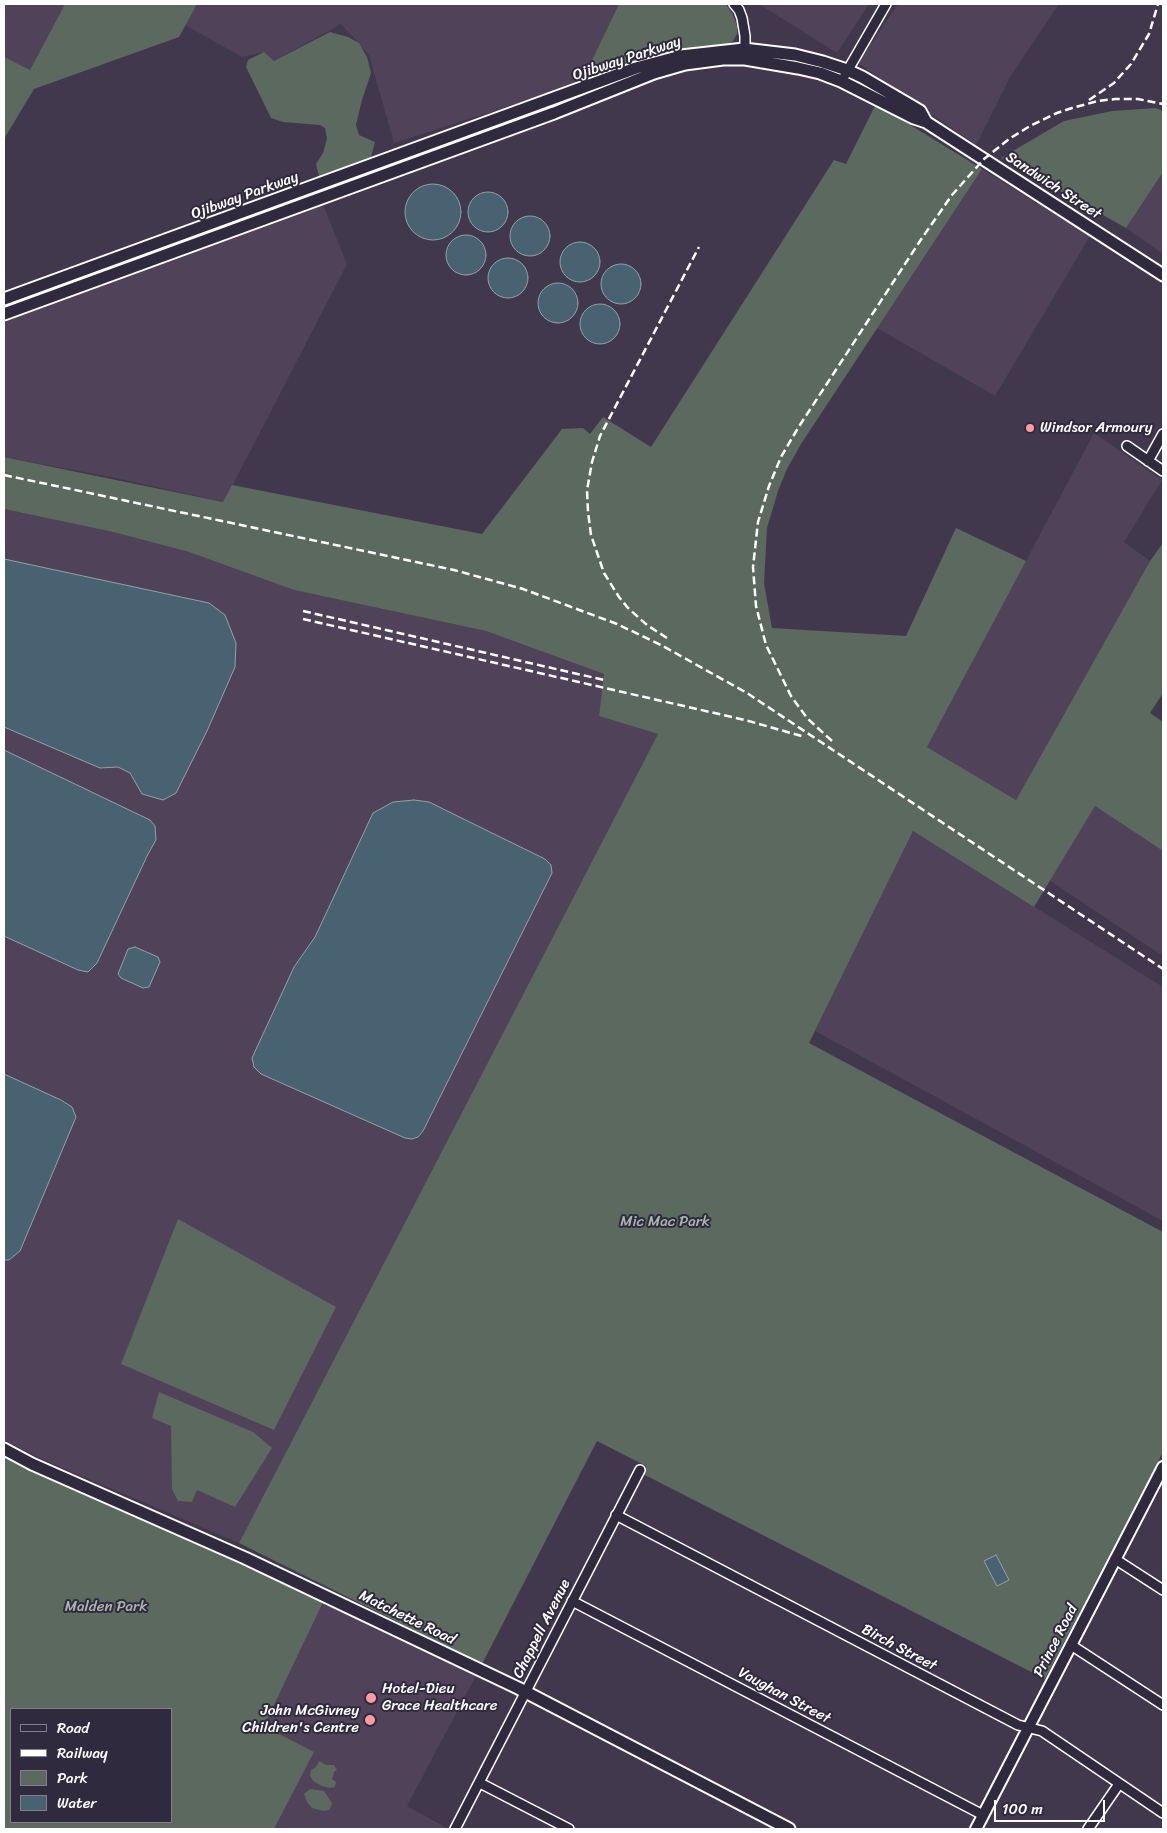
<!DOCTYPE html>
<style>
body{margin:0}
#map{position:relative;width:1167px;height:1833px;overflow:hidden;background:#42384d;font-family:Sriracha,sans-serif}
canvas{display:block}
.frame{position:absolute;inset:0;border:5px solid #fff;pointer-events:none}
.legend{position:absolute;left:10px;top:1708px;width:162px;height:115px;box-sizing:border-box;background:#2f2a3d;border:1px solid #827f8b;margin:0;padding:6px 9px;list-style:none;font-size:15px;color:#fff}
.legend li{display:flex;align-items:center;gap:10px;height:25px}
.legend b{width:25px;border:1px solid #827f8b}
.scale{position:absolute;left:994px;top:1800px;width:111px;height:22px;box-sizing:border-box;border:2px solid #fff;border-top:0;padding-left:6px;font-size:15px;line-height:18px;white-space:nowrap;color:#fff;-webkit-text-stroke:4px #2f2a3d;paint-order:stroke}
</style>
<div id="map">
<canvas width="1167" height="1833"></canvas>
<div class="frame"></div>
<ul class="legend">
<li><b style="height:6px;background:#2f2a3d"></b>Road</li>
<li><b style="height:6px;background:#fff"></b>Railway</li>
<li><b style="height:14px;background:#5b695f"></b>Park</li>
<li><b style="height:14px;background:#496272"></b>Water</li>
</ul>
<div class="scale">100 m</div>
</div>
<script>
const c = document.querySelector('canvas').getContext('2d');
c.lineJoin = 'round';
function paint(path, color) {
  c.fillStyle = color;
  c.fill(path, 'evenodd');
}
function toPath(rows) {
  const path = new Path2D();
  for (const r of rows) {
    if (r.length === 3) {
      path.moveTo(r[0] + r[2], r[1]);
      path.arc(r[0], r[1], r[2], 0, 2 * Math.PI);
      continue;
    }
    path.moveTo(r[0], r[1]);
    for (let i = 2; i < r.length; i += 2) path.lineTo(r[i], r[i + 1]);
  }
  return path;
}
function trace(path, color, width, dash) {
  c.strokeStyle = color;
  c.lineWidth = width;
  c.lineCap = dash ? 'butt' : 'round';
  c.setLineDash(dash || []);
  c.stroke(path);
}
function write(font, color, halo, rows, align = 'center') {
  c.font = font + ' Sriracha,sans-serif';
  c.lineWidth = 4;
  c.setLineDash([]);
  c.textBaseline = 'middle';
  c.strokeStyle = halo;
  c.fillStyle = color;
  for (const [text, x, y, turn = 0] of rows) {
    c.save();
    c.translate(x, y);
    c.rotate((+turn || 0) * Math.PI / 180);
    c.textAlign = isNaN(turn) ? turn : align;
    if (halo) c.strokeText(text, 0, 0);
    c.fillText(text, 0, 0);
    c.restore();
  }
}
paint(toPath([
 [4,4,65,4,4,120],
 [197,4,619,4,581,83,394,143,369,55,341,24,274,61,264,52,242,57,185,25],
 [759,4,869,4,837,53],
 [898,4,1059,4,1010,77,976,145,858,63],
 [982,169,1090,236,995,396,877,328],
 [1163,172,1163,254,1126,228],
 [322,202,347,264,224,502,111,477,4,457,4,318],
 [1094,433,1162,480,1124,542,1150,561,1016,800,927,747],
 [4,509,113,532,189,552,294,590,486,631,604,674,599,716,658,734,239,1543,46,1461,4,1440],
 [1095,806,1163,851,1163,956,1049,880],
 [913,831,1163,987,1163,1221,815,1031],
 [326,1596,479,1670,407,1806,449,1829,274,1829,314,1752,264,1726]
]), '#504258');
paint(toPath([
 [65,4,197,4,179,37,34,89,4,139,4,57,30,70],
 [619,4,726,4,733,15,737,26,737,34,733,41,725,46,691,48,655,57,581,83],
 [330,32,348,37,359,43,367,57,371,73,362,100,356,125,359,135,375,142,371,157,322,177,319,177,316,164,323,153,327,139,325,128,320,125,283,122,271,118,246,67,248,60,264,52,274,61],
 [876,104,982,169,801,444,787,469,778,491,767,528,764,583,772,628,906,636,956,528,1026,561,927,747,1016,800,1150,561,1163,543,1163,693,1150,713,1163,722,1163,851,1095,806,1034,907,913,831,809,1043,1163,1232,1163,1452,1045,1679,643,1474,646,1466,597,1441,482,1664,239,1543,658,734,599,716,604,674,486,631,294,590,189,552,113,532,4,509,4,457,223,502,232,485,482,534,562,429,583,428,590,434,603,417,651,447,834,160,846,164],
 [1156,108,1163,111,1163,172,1126,228,1001,158,1064,121,1112,111],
 [178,1219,336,1307,274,1430,121,1364],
 [159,1392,253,1432,272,1448,235,1507,197,1490,192,1502,178,1501,172,1489,171,1426,152,1418],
 [4,1447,326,1596,264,1726,314,1752,274,1829,4,1829],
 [11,1709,171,1709,171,1822,11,1822],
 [319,1761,326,1765,334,1765,337,1770,334,1772,332,1779,336,1782,335,1787,330,1788,322,1786,313,1781,310,1775,311,1770,316,1767],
 [310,1789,324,1791,332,1803,331,1807,329,1810,323,1811,312,1808,307,1802,304,1794]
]), '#5b695f');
const water = toPath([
 [433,212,28],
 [488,212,20],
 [530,236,20],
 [466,255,20],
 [580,262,20],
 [508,278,20],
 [621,284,20],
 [558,303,20],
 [600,324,20],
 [4,559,209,603,225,615,236,643,235,667,207,731,176,793,163,800,142,794,130,773,118,767,100,768,4,727,4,559],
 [4,750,150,820,155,826,156,840,148,854,97,963,88,972,78,970,4,936,4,750],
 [414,800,429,802,545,859,551,865,552,873,423,1131,418,1137,412,1139,405,1138,261,1074,254,1067,252,1058,294,967,315,937,373,813,393,802,414,800],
 [135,947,158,957,160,962,149,987,143,988,121,978,118,974,128,949,135,947],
 [4,1074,61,1100,72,1107,76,1117,20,1251,9,1260,4,1260,4,1074],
 [996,1555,1009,1580,997,1586,984,1561,996,1555]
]);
paint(water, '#496272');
trace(water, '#92a1aa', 1);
const minor = toPath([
 [734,4,739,10,742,18,745,36,745,53],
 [845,75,886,4],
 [1127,446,1163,471],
 [1148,461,1163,434],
 [616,1515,1018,1725,1042,1731,1163,1813],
 [1115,1559,1163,1590],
 [572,1601,983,1815],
 [1071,1645,1163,1705],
 [480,1783,569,1829],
 [455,1829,640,1470],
 [1088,1829,1119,1784]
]);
const tertiary = toPath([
 [976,1829,1163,1467]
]);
const secondary = toPath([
 [4,299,636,68,681,56,744,49,795,55,823,62,847,70,862,77,920,111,926,122],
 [4,314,554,113,654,73,685,64,723,59,745,59,798,68,820,73,841,81,914,118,926,122,1163,275],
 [4,1449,32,1464,245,1558,518,1688,789,1829]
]);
trace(minor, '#fff', 12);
trace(tertiary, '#fff', 14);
trace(secondary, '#fff', 15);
trace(minor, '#2f2a3d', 9);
trace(tertiary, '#2f2a3d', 10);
trace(secondary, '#2f2a3d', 11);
trace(toPath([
 [1089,100,1114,83,1131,64,1149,34,1158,4],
 [4,475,454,570,523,589,617,624,661,645,747,693,1163,969],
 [303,611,604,680],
 [303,619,745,720,805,737],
 [667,638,647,625,628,608,619,597,604,573,591,535,588,512,587,490,592,462,600,436,699,247],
 [832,741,807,718,791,696,766,645,756,606,753,567,758,522,769,486,781,457,798,428,920,241,952,195,984,159,1009,139,1030,126,1057,113,1072,108,1098,101,1115,99,1138,99,1163,104]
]), '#fff', 2.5, [8, 4]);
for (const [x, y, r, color] of [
 [1030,428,5,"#ff9aa2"],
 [371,1698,6,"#ff9aa2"],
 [370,1720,6,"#ff9aa2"]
]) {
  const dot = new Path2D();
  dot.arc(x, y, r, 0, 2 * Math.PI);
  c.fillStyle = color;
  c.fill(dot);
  trace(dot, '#2f2a3d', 2);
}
write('15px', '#fff', '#2f2a3d', [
 ["Ojibway Parkway",627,59,-18],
 ["Sandwich Street",1053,186,33],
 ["Ojibway Parkway",245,196,-20],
 ["Matchette Road",407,1618,26],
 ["Chappell Avenue",542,1629,-63],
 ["Prince Road",1056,1641,-63],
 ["Birch Street",899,1648,28],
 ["Vaughan Street",784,1696,28]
]);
write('15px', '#fff', '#2f2a3d', [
 ["Windsor Armoury",1040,428],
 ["Hotel-Dieu",382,1689],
 ["Grace Healthcare",382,1706],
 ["John McGivney",359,1711,"right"],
 ["Children's Centre",359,1728,"right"]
], 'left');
write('15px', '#adb4af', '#2f2a3d', [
 ["Mic Mac Park",665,1222],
 ["Malden Park",106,1607]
]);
</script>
